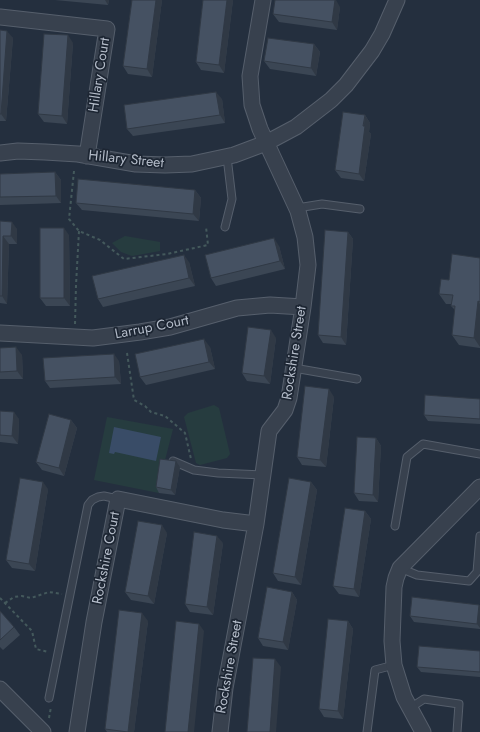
<!DOCTYPE html>
<style>
body{margin:0}
canvas{display:block;background:#242f3e}
</style>
<canvas width="480" height="732"></canvas>
<script>
const c = document.querySelector('canvas').getContext('2d');
c.lineJoin = 'round';
function paint(path, color) {
  c.fillStyle = color;
  c.fill(path, 'evenodd');
}
function toPath(rows) {
  const path = new Path2D();
  for (const r of rows) {
    path.moveTo(r[0], r[1]);
    for (let i = 2; i < r.length; i += 2) path.lineTo(r[i], r[i + 1]);
  }
  return path;
}
function trace(path, color, width, dash) {
  c.strokeStyle = color;
  c.lineWidth = width;
  c.lineCap = dash ? 'butt' : 'round';
  c.setLineDash(dash || []);
  c.stroke(path);
}
function write(font, color, halo, rows, align = 'center') {
  c.font = font + ' Jost,sans-serif';
  c.lineWidth = 3.5;
  c.setLineDash([]);
  c.textBaseline = 'middle';
  c.strokeStyle = halo;
  c.fillStyle = color;
  for (const [text, x, y, turn = 0] of rows) {
    c.save();
    c.translate(x, y);
    c.rotate((+turn || 0) * Math.PI / 180);
    c.textAlign = isNaN(turn) ? turn : align;
    if (halo) c.strokeText(text, 0, 0);
    c.fillText(text, 0, 0);
    c.restore();
  }
}
paint(toPath([
 [125,236,160,242,160,251,132,256,121,252,112,243],
 [214,405,219,408,230,454,227,458,200,465,196,463,184,417,188,413],
 [107,417,173,429,164,464,159,493,94,480]
]), '#263c3f');
paint(toPath([
 [114,427,161,437,156,461,115,452,114,454,109,453]
]), '#394c67');
const lane = toPath([
 [297,208,322,204,360,209],
 [225,227,232,199,227,157],
 [294,368,357,379],
 [173,461,194,470,218,473,263,475],
 [395,526,407,457,423,444,480,454],
 [400,568,417,575,469,581,477,572,480,536],
 [49,698,88,505,92,500,98,497,104,496,118,499],
 [410,708,424,699,459,704,457,732],
 [367,732,375,670,394,665]
]);
const street = toPath([
 [0,17,107,29,87,156],
 [0,153,18,151,45,152,78,154,136,164,165,165,192,164,234,155,266,143,296,127,331,100,346,85,372,51,382,34,397,0],
 [0,333,93,338,140,332,170,327,237,308,270,305,303,307],
 [0,689,43,732],
 [77,732,94,622,118,499,223,520,256,524],
 [220,732,225,688,256,524,269,431,285,410,289,398,303,307,308,265,305,237,298,211,260,129,252,105,250,76,263,0],
 [423,732,404,697,394,665,392,641,394,587,396,578,400,568,406,562,480,487]
]);
trace(lane, '#565f6c', 9);
trace(street, '#565f6c', 17);
trace(toPath([
 [74,171,69,219,79,231,100,240,124,259,167,254,208,245,206,227],
 [75,324,76,285,79,231],
 [127,353,134,400,145,406,151,412,165,416,185,433,191,459],
 [0,598,32,631,36,649,48,652],
 [5,603,14,597,22,596,31,598,49,592,62,594],
 [49,718,51,707]
]), '#44595c', 2, [3, 3]);
trace(lane, '#38414e', 7);
trace(street, '#38414e', 15);
paint(toPath([
 [55,0,109,0,108,5],
 [132,0,162,0,152,77,128,74,123,66],
 [203,0,233,0,224,73,201,70,196,62],
 [340,7,337,30,279,22,273,14],
 [0,30,13,38,6,121,0,121],
 [73,43,67,124,44,122,38,114],
 [314,44,320,52,316,76,270,69,264,61],
 [222,99,225,123,133,136,127,129],
 [365,115,370,123,369,132,371,134,364,181,341,178,335,170],
 [55,172,61,180,61,203,0,205,0,174],
 [195,190,201,198,199,221,82,210,76,203],
 [0,221,17,229,17,244,9,244,7,304,0,303],
 [348,232,353,239,346,345,323,343,318,335],
 [69,235,70,306,46,306,40,298],
 [279,246,285,269,216,286,211,278],
 [480,258,480,348,459,345,452,335,455,310,451,306,451,304,446,304,439,294,449,280],
 [189,262,195,286,103,307,98,299],
 [276,338,270,384,247,381,242,373],
 [210,347,215,369,146,385,140,377],
 [0,348,22,355,23,379,0,379],
 [119,361,121,384,50,388,45,381],
 [334,397,326,467,302,465,297,457],
 [480,399,480,424,428,421,424,415],
 [0,411,19,419,18,444,0,442],
 [71,420,77,428,64,476,42,470,36,462],
 [376,438,381,446,378,502,359,501,354,493],
 [176,461,180,467,175,495,159,493,156,487],
 [311,482,317,490,301,585,278,581,273,573],
 [48,489,35,571,12,568,6,560],
 [365,511,371,519,359,597,339,594,333,586],
 [167,533,154,604,131,600,125,592],
 [223,543,213,615,190,612,185,604],
 [292,592,297,600,288,650,263,646,258,638],
 [479,605,480,606,480,629,414,622,410,616],
 [0,611,14,627,20,635,3,650,0,647],
 [148,621,134,732,107,732,105,729],
 [348,621,353,629,343,719,324,717,319,709],
 [480,651,480,677,421,672,417,667]
]), '#3b4654');
paint(toPath([
 [105,0,109,0,108,5],
 [156,0,162,0,152,77,147,69],
 [227,0,233,0,224,73,219,65],
 [335,0,336,0,340,7,337,30,332,22],
 [7,31,13,38,6,121,1,114],
 [68,35,73,43,67,124,62,116],
 [314,44,320,52,316,76,311,68],
 [216,92,222,99,225,123,220,115],
 [365,115,370,123,369,132,371,134,364,181,359,174],
 [55,172,61,180,61,203,56,196],
 [195,190,201,198,199,221,193,214],
 [12,222,17,229,17,244,11,236],
 [64,228,69,235,70,306,64,298],
 [348,232,353,239,346,345,341,337],
 [3,236,9,244,7,304,2,296],
 [274,238,279,246,285,269,280,261],
 [184,255,189,262,195,286,189,278],
 [478,301,480,304,480,347,474,338],
 [271,330,276,338,270,384,264,376],
 [204,339,210,347,215,369,209,362],
 [16,347,22,355,23,379,17,371],
 [114,354,119,361,121,384,115,377],
 [329,389,334,397,326,467,320,460],
 [14,412,19,419,18,444,12,436],
 [71,420,77,428,64,476,59,468],
 [376,438,381,446,378,502,373,495],
 [176,461,180,467,175,495,171,490],
 [43,482,48,489,35,571,29,564],
 [311,482,317,490,301,585,295,577],
 [365,511,371,519,359,597,354,589],
 [162,525,167,533,154,604,148,596],
 [217,536,223,543,213,615,207,607],
 [292,592,297,600,288,650,283,642],
 [479,605,480,606,480,628,477,624],
 [142,613,148,621,134,732,128,732],
 [348,621,353,629,343,719,338,711],
 [199,624,204,631,194,732,188,732],
 [275,659,281,667,276,732,270,732]
]), '#303945');
const building = toPath([
 [132,0,156,0,147,69,123,66,132,0],
 [203,0,227,0,219,65,196,62,203,0],
 [275,0,335,0,332,22,273,14,275,0],
 [0,30,7,31,1,114,0,114,0,30],
 [44,34,68,35,62,116,38,114,44,34],
 [268,38,314,44,311,68,264,61,268,38],
 [216,92,220,115,127,129,124,105,216,92],
 [343,112,365,115,363,126,365,126,359,174,335,170,343,112],
 [55,172,56,196,0,197,0,174,55,172],
 [78,179,195,190,193,214,76,203,78,179],
 [0,221,12,222,11,236,3,236,2,296,0,296,0,221],
 [40,228,64,228,64,298,40,298,40,228],
 [325,230,348,232,341,337,318,335,325,230],
 [274,238,280,261,211,278,205,255,274,238],
 [452,254,480,258,480,302,478,301,474,338,452,335,455,306,451,306,453,295,439,294,441,279,449,280,452,254],
 [184,255,189,278,98,299,92,276,184,255],
 [248,327,271,330,264,376,242,373,248,327],
 [204,339,209,362,140,377,135,354,204,339],
 [16,347,17,371,0,372,0,348,16,347],
 [114,354,115,377,45,381,43,358,114,354],
 [305,386,329,389,320,460,297,457,305,386],
 [425,395,480,399,480,419,424,415,425,395],
 [0,411,14,412,12,436,0,435,0,411],
 [49,414,71,420,59,468,36,462,49,414],
 [357,437,376,438,373,495,354,493,357,437],
 [160,459,176,461,171,490,156,487,160,459],
 [20,478,43,482,29,564,6,560,20,478],
 [289,478,311,482,295,577,273,573,289,478],
 [345,508,365,511,354,589,333,586,345,508],
 [138,521,162,525,148,596,125,592,138,521],
 [194,532,217,536,207,607,185,604,194,532],
 [267,587,292,592,283,642,258,638,267,587],
 [412,597,479,605,477,624,410,616,412,597],
 [119,610,142,613,128,732,105,729,119,610],
 [0,611,14,627,0,640,0,611],
 [328,619,348,621,338,711,319,709,328,619],
 [176,621,199,624,188,732,165,732,176,621],
 [419,646,480,651,480,672,417,667,419,646],
 [253,658,275,659,270,732,247,732,253,658]
]);
paint(building, '#455162');
trace(building, '#303945', 1);
write('14px', '#b4bcc9', '#1d2633', [
 ["Hillary Court",100,75,-81],
 ["Hillary Street",126,160,6],
 ["Larrup Court",152,328,-11],
 ["Rockshire Street",295,353,-81],
 ["Rockshire Court",107,558,-79],
 ["Rockshire Street",230,667,-80]
]);
</script>
